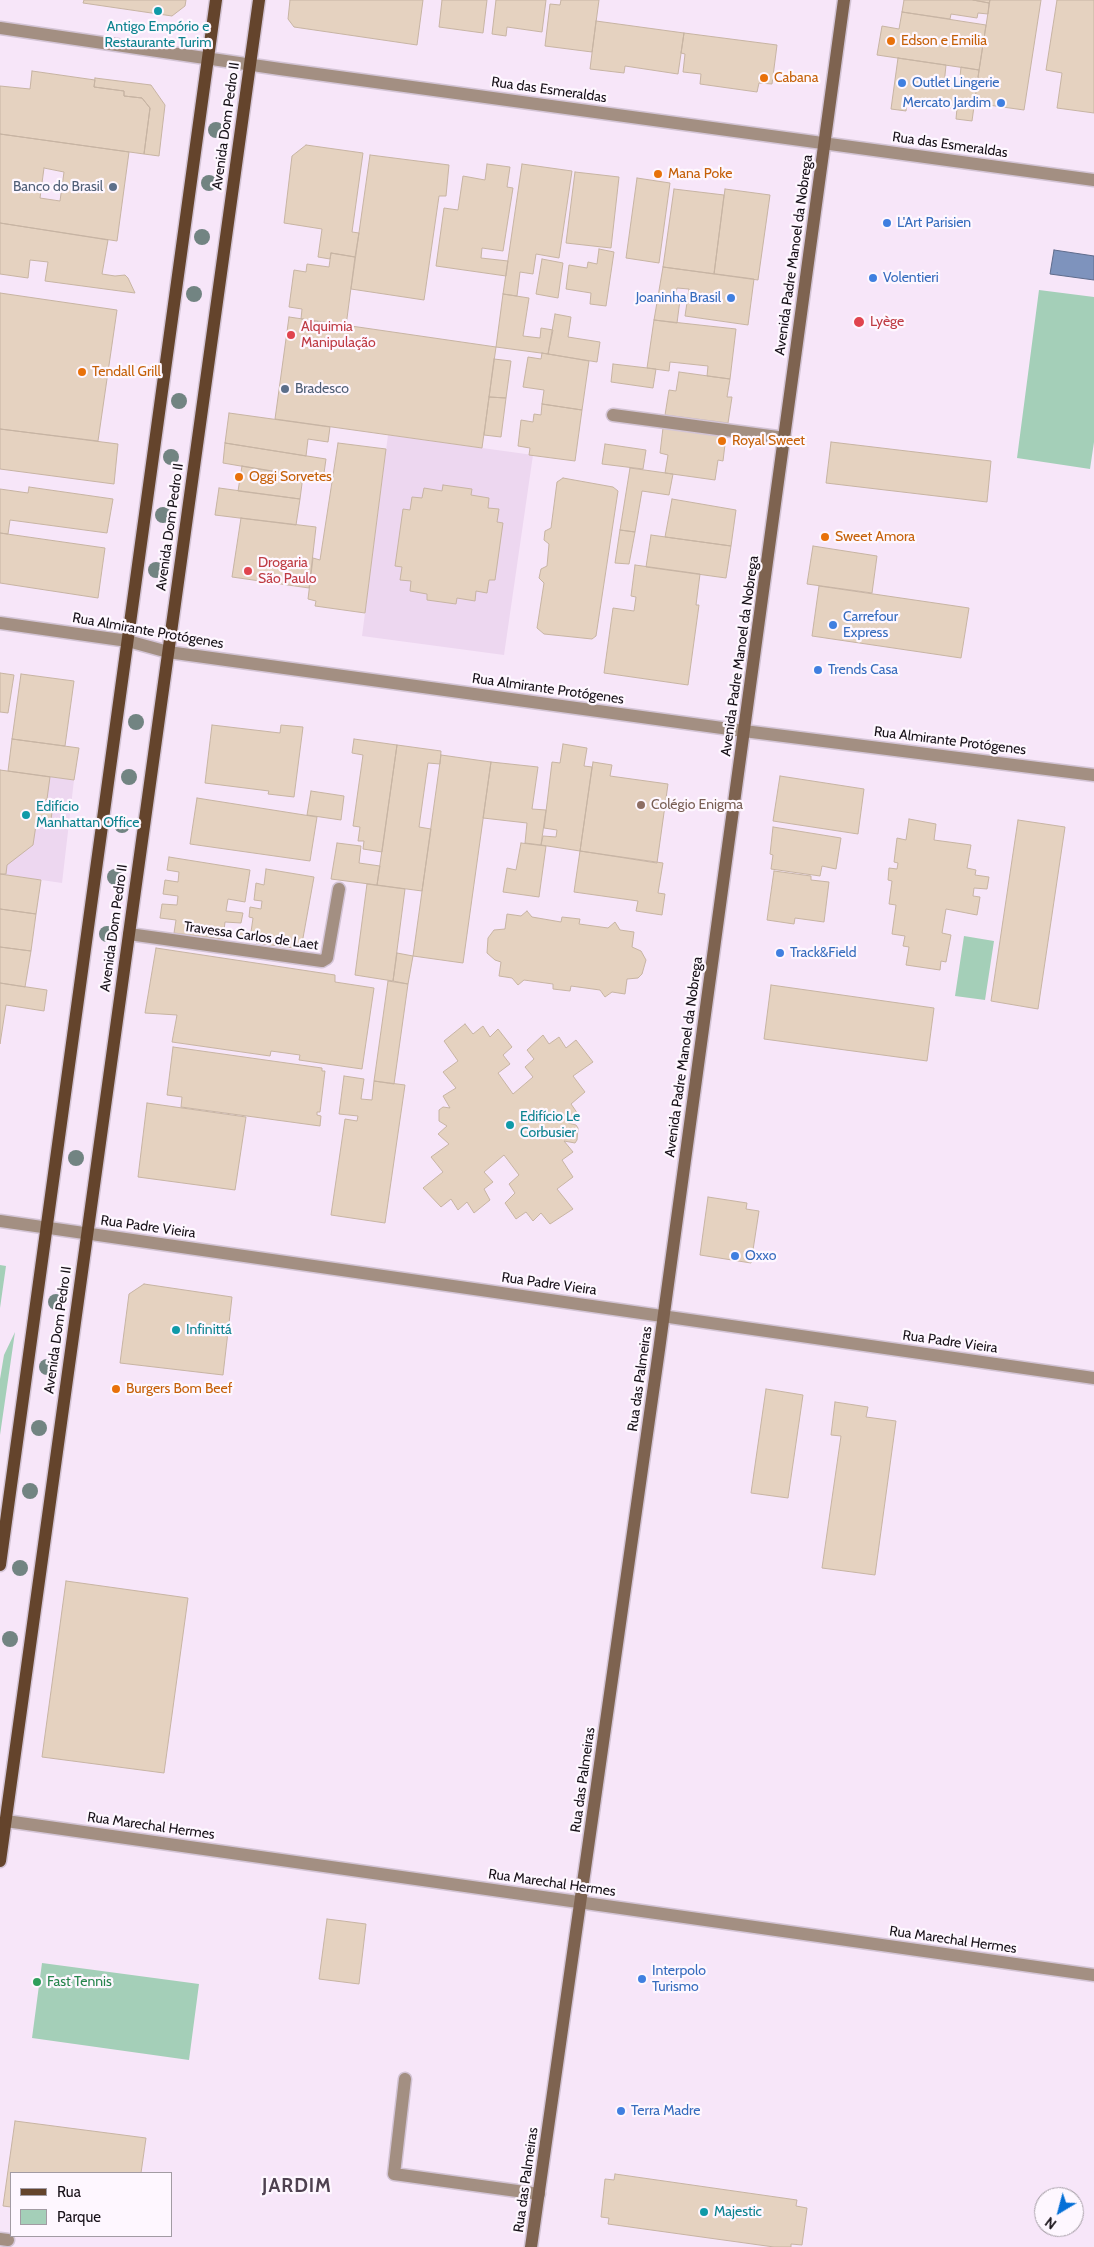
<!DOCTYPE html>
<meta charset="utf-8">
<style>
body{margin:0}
#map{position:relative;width:1094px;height:2247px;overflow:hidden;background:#f7e6f9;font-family:Cabin,sans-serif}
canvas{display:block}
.legend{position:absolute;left:10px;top:2172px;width:162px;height:65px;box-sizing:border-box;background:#fef7ff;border:1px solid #a29ba3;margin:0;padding:6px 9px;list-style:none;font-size:15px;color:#171118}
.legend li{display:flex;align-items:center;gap:10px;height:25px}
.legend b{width:25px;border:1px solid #a29ba3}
.north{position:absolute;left:1034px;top:2187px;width:50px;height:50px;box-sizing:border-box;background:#fef7ff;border:1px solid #a29ba3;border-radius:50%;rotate:217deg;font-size:14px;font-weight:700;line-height:20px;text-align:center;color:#171118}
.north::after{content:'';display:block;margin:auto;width:18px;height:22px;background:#046fd7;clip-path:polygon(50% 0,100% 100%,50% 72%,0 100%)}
</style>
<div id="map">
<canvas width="1094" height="2247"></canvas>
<ul class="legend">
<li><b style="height:6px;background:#64442c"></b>Rua</li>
<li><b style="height:14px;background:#a4cfb8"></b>Parque</li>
</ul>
<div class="north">N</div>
</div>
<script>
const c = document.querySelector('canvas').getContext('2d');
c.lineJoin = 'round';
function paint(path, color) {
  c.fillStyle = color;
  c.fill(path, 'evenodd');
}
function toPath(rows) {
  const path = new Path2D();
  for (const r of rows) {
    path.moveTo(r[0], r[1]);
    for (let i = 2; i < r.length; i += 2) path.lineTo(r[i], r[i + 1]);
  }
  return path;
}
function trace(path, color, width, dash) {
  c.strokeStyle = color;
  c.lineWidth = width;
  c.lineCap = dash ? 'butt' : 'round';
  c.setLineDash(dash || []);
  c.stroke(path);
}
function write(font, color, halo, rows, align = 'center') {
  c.font = font + ' Cabin,sans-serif';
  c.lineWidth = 4.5;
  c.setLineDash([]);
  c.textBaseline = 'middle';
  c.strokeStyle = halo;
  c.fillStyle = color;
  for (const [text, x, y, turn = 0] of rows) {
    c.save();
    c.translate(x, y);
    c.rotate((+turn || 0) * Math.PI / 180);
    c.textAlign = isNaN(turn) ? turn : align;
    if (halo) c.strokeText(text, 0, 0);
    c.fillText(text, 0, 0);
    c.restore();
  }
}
paint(toPath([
 [388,435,533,455,504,655,362,636],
 [0,770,74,780,62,883,0,874]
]), '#edd7f0');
paint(toPath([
 [1039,290,1094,297,1094,442,1090,469,1017,458],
 [964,936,994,941,985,1000,955,996],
 [0,1265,6,1266,0,1308],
 [15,1332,0,1435,0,1379,4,1355],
 [42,1963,199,1984,189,2060,32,2038]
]), '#a4cfb8');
const water = toPath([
 [1054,250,1094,256,1094,280,1050,274,1054,250]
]);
paint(water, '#7e93bd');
trace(water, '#5f6c8c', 1);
const building = toPath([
 [84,0,186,0,185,6,172,16,83,3,84,0],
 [290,0,423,0,417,45,294,27,288,19,290,0],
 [442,0,487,0,483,33,439,27,442,0],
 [496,0,546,0,542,32,507,27,506,36,492,34,496,0],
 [561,0,599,0,592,52,545,46,550,4,560,5,561,0],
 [904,0,973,0,989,3,988,14,978,13,977,18,951,14,950,19,902,12,904,0],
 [973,0,990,0,989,3,973,0],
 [990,0,1041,0,1024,110,974,103,990,0],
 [1057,0,1094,0,1094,113,1057,108,1062,73,1046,70,1057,0],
 [902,12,986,25,979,70,877,55,882,26,899,29,902,12],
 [596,21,684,33,678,74,625,66,624,73,590,69,596,21],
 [684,33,777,45,772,84,759,83,757,92,700,84,701,74,683,72,685,54,681,53,684,33],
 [898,58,946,65,944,85,959,87,961,67,979,70,972,121,956,119,958,97,955,97,953,108,907,102,906,111,891,109,898,58],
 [32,71,95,80,94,87,124,91,124,96,142,98,150,108,144,154,0,134,0,86,30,89,32,71],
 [95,78,151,85,165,105,159,156,144,154,150,108,142,98,124,96,124,91,94,87,95,78],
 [0,134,129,152,117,241,0,223,0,134],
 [44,168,64,172,60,201,40,198,44,168],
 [306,145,363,153,352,232,359,233,355,257,331,253,330,259,318,257,322,229,284,223,292,156,306,145],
 [370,155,449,165,446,196,439,196,424,300,351,289,370,155],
 [487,164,510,167,507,187,513,188,503,251,482,248,481,258,508,261,506,276,436,266,444,208,458,210,463,176,485,180,487,164],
 [522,164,572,171,559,258,536,254,533,274,520,272,517,296,503,294,522,164],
 [575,172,619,177,611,248,566,243,575,172],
 [637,178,670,183,659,263,626,258,637,178],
 [674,189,724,195,714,274,663,267,674,189],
 [725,189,770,195,758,280,714,274,725,189],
 [0,223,108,240,102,274,115,276,125,275,128,278,135,293,45,281,48,262,30,260,28,278,0,274,0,223],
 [599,249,614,252,606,306,590,304,591,293,566,289,569,265,587,268,588,262,597,264,599,249],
 [331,253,355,257,346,326,301,319,302,309,289,307,294,270,306,272,307,264,329,267,331,253],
 [542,259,563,263,558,298,536,294,542,259],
 [663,267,754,279,748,325,685,316,689,289,677,288,675,299,680,300,677,323,654,320,663,267],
 [0,293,117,310,98,441,0,429,0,293],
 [503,294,529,298,523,336,540,338,541,328,553,330,548,354,496,347,503,294],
 [555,314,571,317,568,337,600,342,597,362,548,354,555,314],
 [289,317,496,347,482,448,275,419,289,317],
 [654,320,736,329,730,379,707,376,708,366,670,362,669,371,647,368,654,320],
 [542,353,589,361,582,410,542,404,544,390,523,387,528,357,541,359,542,353],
 [494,359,511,361,506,398,489,397,494,359],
 [613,364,656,369,653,388,611,382,613,364],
 [679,372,730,379,727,397,732,397,728,423,665,415,669,390,676,391,679,372],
 [489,397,506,398,501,437,484,435,489,397],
 [542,404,582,410,575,461,529,455,530,448,518,446,521,420,533,422,534,414,541,415,542,404],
 [229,413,330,427,328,442,308,439,306,456,225,443,229,413],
 [663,428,726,436,723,461,718,460,715,480,665,473,668,455,660,453,663,428],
 [0,429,118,444,114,484,0,469,0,429],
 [831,442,991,461,987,502,826,483,831,442],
 [225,443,326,459,323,480,223,463,225,443],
 [338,443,386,449,365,613,315,606,316,601,308,599,313,558,320,560,338,443],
 [605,444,646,450,643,469,602,464,605,444],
 [242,466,303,476,300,499,238,491,242,466],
 [630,468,673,474,669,495,642,491,635,532,620,530,630,468],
 [563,478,613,487,618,491,596,636,592,639,544,634,537,628,544,583,539,578,541,569,547,566,549,544,544,540,545,531,551,528,557,482,563,478],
 [443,485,472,489,471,495,489,498,488,508,499,509,497,522,503,523,495,580,489,580,487,593,476,591,475,601,457,598,456,604,427,600,427,594,410,591,411,581,400,580,402,567,395,566,403,509,410,510,412,497,422,498,424,488,442,491,443,485],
 [29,487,113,499,107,533,10,520,8,534,0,533,0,489,28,493,29,487],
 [219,488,300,499,296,525,215,515,219,488],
 [672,499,736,510,731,546,665,537,672,499],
 [241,518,316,527,309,588,232,577,241,518],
 [620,530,635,532,629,564,615,563,620,530],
 [0,533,105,548,98,598,0,583,0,533],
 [651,535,731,546,726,578,646,567,651,535],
 [813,546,877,556,872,593,807,584,813,546],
 [635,565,700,574,696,605,699,605,688,685,604,673,613,608,634,611,636,597,631,596,635,565],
 [819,586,969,608,961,658,812,636,819,586],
 [0,673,14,675,8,713,0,712,0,673],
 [21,674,74,681,65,746,12,739,21,674],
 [212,725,280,733,281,725,303,727,294,797,268,794,269,791,205,783,212,725],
 [12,739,79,748,74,780,8,771,12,739],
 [354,739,397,745,382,852,363,849,364,841,358,841,360,827,353,826,363,755,352,753,354,739],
 [563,744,587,748,584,766,592,767,580,851,541,845,543,836,556,837,557,830,544,828,552,762,560,763,563,744],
 [397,745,441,751,440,764,428,763,419,827,431,829,422,891,377,885,397,745],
 [441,755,491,762,463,963,413,956,441,755],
 [491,762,538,767,532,809,546,810,541,845,525,843,527,823,483,818,491,762],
 [593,762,612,765,610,776,668,784,657,863,580,851,593,762],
 [0,770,50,777,47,799,40,805,53,806,50,826,36,825,33,845,7,865,6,874,0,874,0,770],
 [780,776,864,789,858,834,773,821,780,776],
 [311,791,344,796,341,820,307,815,311,791],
 [197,798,317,817,310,861,190,844,197,798],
 [909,819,936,824,934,840,971,845,967,868,976,870,975,875,989,877,987,889,974,888,973,896,980,897,977,915,946,909,942,933,951,935,946,962,941,961,940,970,906,965,909,947,903,946,905,936,892,934,896,905,889,904,892,881,888,880,889,868,897,869,898,863,894,862,897,838,906,840,909,819],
 [1018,820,1065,827,1038,1009,991,1001,1018,820],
 [773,827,841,838,836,869,822,866,820,876,771,869,773,855,770,854,773,827],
 [337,843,361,846,359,863,380,866,377,885,331,879,337,843],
 [521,843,546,846,539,897,503,892,507,868,516,870,521,843],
 [580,851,663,863,658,893,665,894,662,915,636,911,638,901,574,892,580,851],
 [169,857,250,870,245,902,228,899,226,911,243,913,241,923,225,922,223,939,174,933,176,920,160,918,162,904,177,905,178,896,163,894,165,880,178,882,179,872,167,870,169,857],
 [266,869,314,877,301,949,256,943,256,941,239,938,240,931,251,932,253,918,249,917,250,907,261,909,262,901,254,900,256,883,264,885,266,869],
 [774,871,811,876,811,880,829,882,824,922,795,918,794,924,767,920,774,871],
 [0,874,41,880,36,914,0,909,0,874],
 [367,884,405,889,393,981,355,975,367,884],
 [0,909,36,914,31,951,0,947,0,909],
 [527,911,532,917,561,922,562,917,580,919,579,924,608,928,615,922,620,930,634,932,632,947,641,951,646,960,642,974,638,978,627,979,625,994,612,992,605,997,600,990,571,986,570,991,553,989,553,984,524,980,518,985,512,978,499,976,501,962,495,960,487,953,488,938,494,930,505,929,507,914,521,916,527,911],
 [0,947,31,951,25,987,0,983,0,947],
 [156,948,335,975,335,982,374,988,362,1069,299,1060,300,1055,271,1051,270,1056,172,1042,177,1015,145,1013,156,948],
 [397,953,413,956,408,984,393,981,397,953],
 [388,981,408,984,394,1084,374,1081,388,981],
 [0,983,47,990,44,1011,6,1005,0,1044,0,983],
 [771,985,934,1008,927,1061,764,1039,771,985],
 [465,1024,473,1034,483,1026,490,1037,498,1029,512,1047,503,1055,510,1064,498,1073,513,1094,533,1077,525,1067,534,1059,527,1050,543,1035,549,1044,559,1037,566,1048,576,1040,593,1062,573,1076,585,1092,571,1104,578,1114,568,1123,576,1125,578,1128,577,1140,575,1143,564,1141,573,1152,562,1160,573,1177,557,1189,573,1209,550,1224,541,1213,533,1221,526,1212,516,1219,505,1203,515,1193,509,1184,519,1175,504,1155,484,1172,493,1182,484,1189,490,1200,474,1213,467,1202,458,1210,451,1199,441,1207,423,1188,443,1172,431,1157,449,1144,438,1134,447,1126,439,1121,439,1110,443,1107,450,1108,443,1096,456,1088,443,1072,458,1061,444,1041,465,1024],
 [173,1047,322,1068,322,1071,325,1071,320,1112,317,1112,317,1115,321,1116,320,1126,181,1107,182,1097,167,1095,173,1047],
 [344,1076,364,1079,361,1099,372,1100,374,1081,405,1085,385,1223,331,1215,345,1119,357,1121,358,1116,339,1114,344,1076],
 [147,1103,246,1117,235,1190,138,1177,147,1103],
 [708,1197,747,1203,746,1209,759,1211,751,1263,700,1255,708,1197],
 [144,1284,232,1297,223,1375,120,1363,129,1294,144,1284],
 [766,1389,803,1395,788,1498,751,1493,766,1389],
 [835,1402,868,1407,866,1417,896,1421,875,1575,822,1568,841,1436,831,1435,835,1402],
 [66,1581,188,1598,164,1773,42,1757,66,1581],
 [327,1919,366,1924,359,1984,319,1979,327,1919],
 [15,2121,146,2138,141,2173,11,2173,11,2207,3,2206,15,2121],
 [615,2174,797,2200,796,2206,807,2208,802,2245,791,2244,791,2247,774,2247,608,2224,609,2218,601,2217,605,2179,614,2180,615,2174]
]);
paint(building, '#e5d2c0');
trace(building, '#c7b4a3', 1);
const service = toPath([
 [613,415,785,438],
 [129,934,322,961,327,958,339,889],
 [405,2079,394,2174,539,2194],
 [0,2239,8,2240]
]);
const minor = toPath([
 [0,28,280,69,1094,180],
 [0,623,128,641,168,652,197,656,744,731,1094,775],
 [6,1821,1094,1975]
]);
const tertiary = toPath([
 [0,1221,1094,1378]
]);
const secondary = toPath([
 [531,2247,659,1350,844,0]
]);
const primary = toPath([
 [0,1565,216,0],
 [0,1861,259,0]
]);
trace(service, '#d3c4d5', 15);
trace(minor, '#d3c4d5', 15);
trace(tertiary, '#d3c4d5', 15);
trace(secondary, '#d3c4d5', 15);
trace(primary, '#d3c4d5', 15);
trace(service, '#a38f82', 12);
trace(minor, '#a38f82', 12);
trace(tertiary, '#a38f82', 12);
trace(secondary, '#7e6350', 12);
trace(primary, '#64442c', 12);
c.fillStyle = '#728482';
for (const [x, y] of [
 [216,130],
 [209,183],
 [202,237],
 [194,294],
 [179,401],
 [171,457],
 [163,515],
 [156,570],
 [136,722],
 [129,777],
 [122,825],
 [115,877],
 [107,934],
 [76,1158],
 [56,1302],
 [47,1367],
 [39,1428],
 [30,1491],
 [20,1568],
 [10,1639]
]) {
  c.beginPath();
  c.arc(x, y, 8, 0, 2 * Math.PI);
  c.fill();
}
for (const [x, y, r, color] of [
 [158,11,5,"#0f9aa8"],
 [891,41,5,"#e8710a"],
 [764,78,5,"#e8710a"],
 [902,83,5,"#3f7fe0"],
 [1001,103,5,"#3f7fe0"],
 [658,174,5,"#e8710a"],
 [113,187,5,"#5c6f8a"],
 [887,223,5,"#3f7fe0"],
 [873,278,5,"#3f7fe0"],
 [731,298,5,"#3f7fe0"],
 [859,322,6,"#e0444e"],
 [291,335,5,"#e0444e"],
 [82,372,5,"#e8710a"],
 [285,389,5,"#5c6f8a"],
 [722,441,5,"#e8710a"],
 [239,477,5,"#e8710a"],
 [825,537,5,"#e8710a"],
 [248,571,5,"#e0444e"],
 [833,625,5,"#3f7fe0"],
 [818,670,5,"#3f7fe0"],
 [641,805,5,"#8d6e63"],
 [26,815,5,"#0f9aa8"],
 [780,953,5,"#3f7fe0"],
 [510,1125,5,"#0f9aa8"],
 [735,1256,5,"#3f7fe0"],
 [176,1330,5,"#0f9aa8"],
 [116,1389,5,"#e8710a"],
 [642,1979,5,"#3f7fe0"],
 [37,1982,5,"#2e9e5b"],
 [621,2111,5,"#3f7fe0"],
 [704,2212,5,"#0f9aa8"]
]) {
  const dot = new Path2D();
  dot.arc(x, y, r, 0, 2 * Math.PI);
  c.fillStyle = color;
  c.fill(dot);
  trace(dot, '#fef7ff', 2);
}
write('14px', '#0d838f', '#fef7ff', [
 ["Antigo Empório e",158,27,"center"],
 ["Restaurante Turim",158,43,"center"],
 ["Edifício",36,807],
 ["Manhattan Office",36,823],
 ["Edifício Le",520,1117],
 ["Corbusier",520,1133],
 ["Infinittá",186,1330],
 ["Majestic",714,2212]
], 'left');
write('14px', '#c56008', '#fef7ff', [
 ["Edson e Emilia",901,41],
 ["Cabana",774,78],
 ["Mana Poke",668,174],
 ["Tendall Grill",92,372],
 ["Royal Sweet",732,441],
 ["Oggi Sorvetes",249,477],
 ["Sweet Amora",835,537],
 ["Burgers Bom Beef",126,1389]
], 'left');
write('14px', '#366cbe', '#fef7ff', [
 ["Outlet Lingerie",912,83],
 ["Mercato Jardim",991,103,"right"],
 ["L'Art Parisien",897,223],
 ["Volentieri",883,278],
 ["Joaninha Brasil",721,298,"right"],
 ["Carrefour",843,617],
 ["Express",843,633],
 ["Trends Casa",828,670],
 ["Track&Field",790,953],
 ["Oxxo",745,1256],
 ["Interpolo",652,1971],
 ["Turismo",652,1987],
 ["Terra Madre",631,2111]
], 'left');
write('14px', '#171118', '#fef7ff', [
 ["Rua das Esmeraldas",549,90,8],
 ["Avenida Dom Pedro II",226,126,-82],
 ["Rua das Esmeraldas",950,145,8],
 ["Avenida Padre Manoel da Nobrega",794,255,-82],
 ["Avenida Dom Pedro II",170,527,-82],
 ["Rua Almirante Protógenes",148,631,10],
 ["Avenida Padre Manoel da Nobrega",740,656,-82],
 ["Rua Almirante Protógenes",548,689,8],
 ["Rua Almirante Protógenes",950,741,7],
 ["Avenida Dom Pedro II",114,928,-82],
 ["Travessa Carlos de Laet",251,936,8],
 ["Avenida Padre Manoel da Nobrega",684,1057,-82],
 ["Rua Padre Vieira",148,1227,8],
 ["Rua Padre Vieira",549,1284,8],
 ["Avenida Dom Pedro II",58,1330,-82],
 ["Rua Padre Vieira",950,1342,8],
 ["Rua das Palmeiras",640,1379,-82],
 ["Rua das Palmeiras",583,1780,-82],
 ["Rua Marechal Hermes",151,1826,8],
 ["Rua Marechal Hermes",552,1883,8],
 ["Rua Marechal Hermes",953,1940,8],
 ["Rua das Palmeiras",526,2180,-82]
]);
write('14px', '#4e5e75', '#fef7ff', [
 ["Banco do Brasil",103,187],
 ["Bradesco",295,389,"left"]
], 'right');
write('14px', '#be3a42', '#fef7ff', [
 ["Lyège",870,322],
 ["Alquimia",301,327],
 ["Manipulação",301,343],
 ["Drogaria",258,563],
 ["São Paulo",258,579]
], 'left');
write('14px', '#785e54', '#fef7ff', [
 ["Colégio Enigma",651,805]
], 'left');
write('14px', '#27864d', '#fef7ff', [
 ["Fast Tennis",47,1982]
], 'left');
c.letterSpacing = '1px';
write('bold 19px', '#4e4150', '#fef7ff', [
 ["JARDIM",297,2186]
]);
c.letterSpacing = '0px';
</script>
